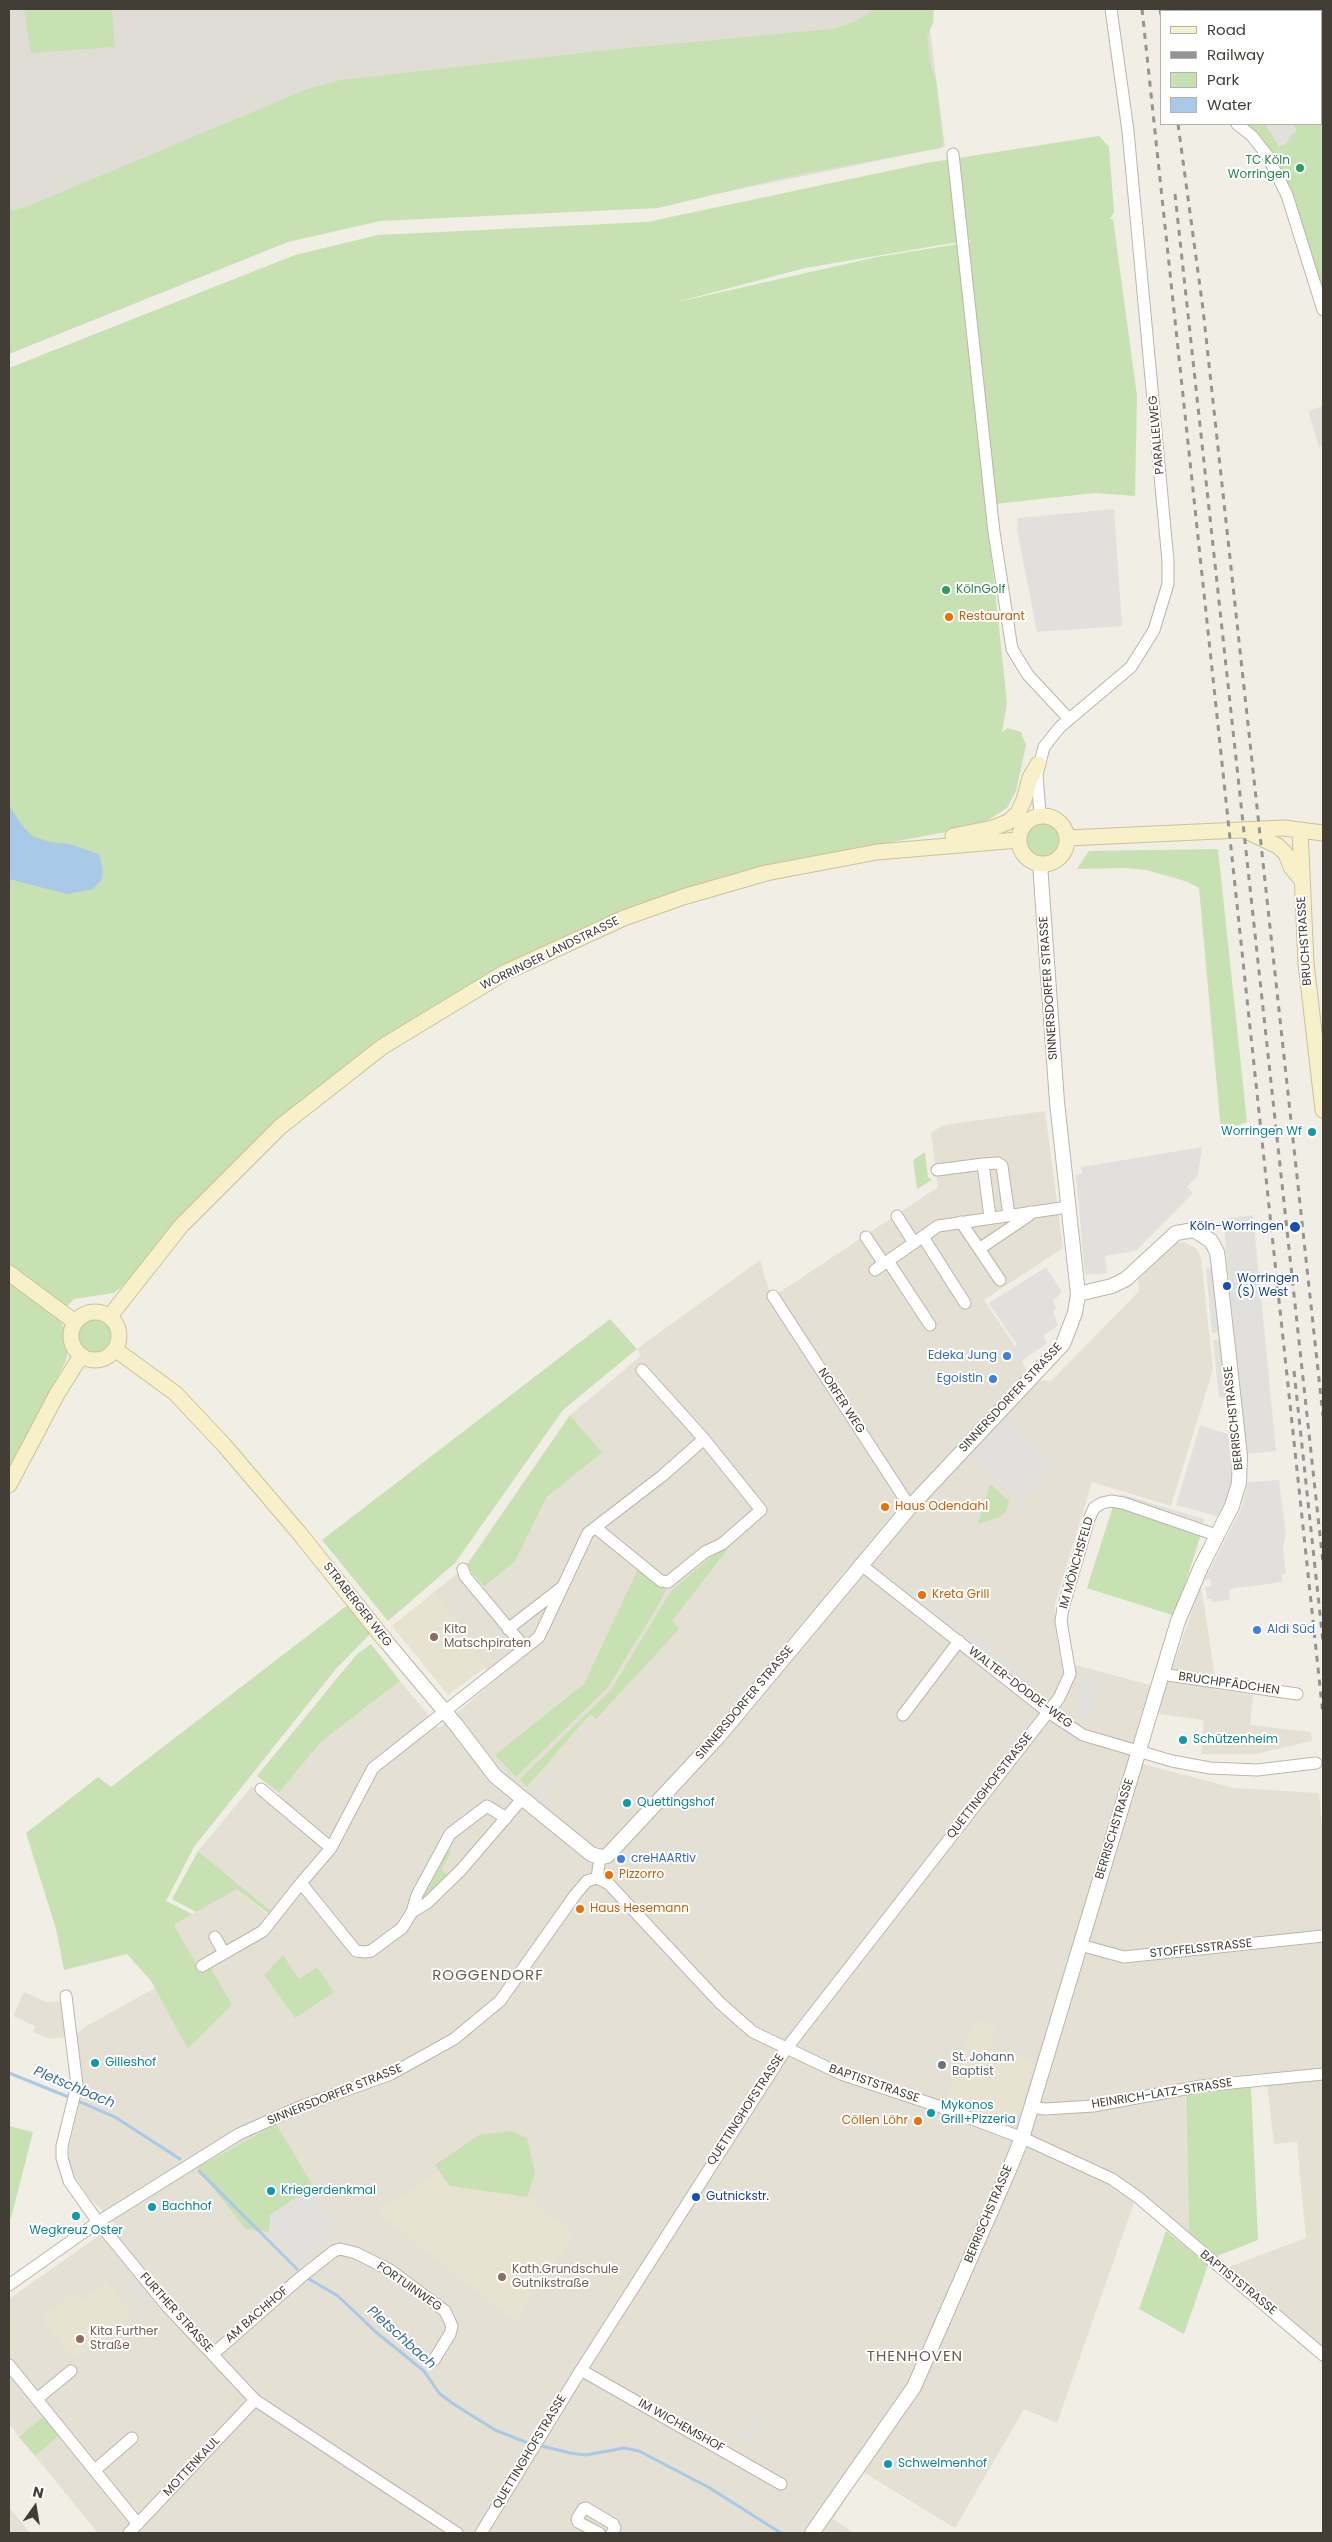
<!DOCTYPE html>
<meta charset="utf-8">
<style>
body{margin:0}
#map{position:relative;width:1332px;height:2542px;overflow:hidden;background:#f1eee6;font-family:Poppins,sans-serif}
canvas{display:block}
.frame{position:absolute;inset:0;border:10px solid #423e36;pointer-events:none}
.legend{position:absolute;left:1160px;top:10px;width:162px;height:115px;box-sizing:border-box;background:#fff;border:1px solid #b3b2af;margin:0;padding:6px 9px;list-style:none;font-size:15px;color:#423e36}
.legend li{display:flex;align-items:center;gap:10px;height:25px}
.legend b{width:25px;border:1px solid #b3b2af}
.north{position:absolute;left:10px;top:2482px;width:50px;height:50px;-webkit-text-stroke:4px #fff;paint-order:stroke;rotate:13deg;font-size:14px;font-weight:700;line-height:20px;text-align:center;color:#423e36}
.north::after{content:'';display:block;margin:auto;width:18px;height:22px;background:#423e36;clip-path:polygon(50% 0,100% 100%,50% 72%,0 100%)}
</style>
<div id="map">
<canvas width="1332" height="2542"></canvas>
<div class="frame"></div>
<ul class="legend">
<li><b style="height:6px;background:#f8f0c8"></b>Road</li>
<li><b style="height:6px;background:#949494"></b>Railway</li>
<li><b style="height:14px;background:#c8e1b2"></b>Park</li>
<li><b style="height:14px;background:#a8c9e7"></b>Water</li>
</ul>
<div class="north">N</div>
</div>
<script>
const c = document.querySelector('canvas').getContext('2d');
c.lineJoin = 'round';
function paint(path, color) {
  c.fillStyle = color;
  c.fill(path, 'evenodd');
}
function toPath(rows) {
  const path = new Path2D();
  for (const r of rows) {
    if (r.length === 3) {
      path.moveTo(r[0] + r[2], r[1]);
      path.arc(r[0], r[1], r[2], 0, 2 * Math.PI);
      continue;
    }
    path.moveTo(r[0], r[1]);
    for (let i = 2; i < r.length; i += 2) path.lineTo(r[i], r[i + 1]);
  }
  return path;
}
function trace(path, color, width, dash) {
  c.strokeStyle = color;
  c.lineWidth = width;
  c.lineCap = dash ? 'butt' : 'round';
  c.setLineDash(dash || []);
  c.stroke(path);
}
function write(font, color, halo, rows, align = 'center') {
  c.font = font + ' Poppins,sans-serif';
  c.lineWidth = 4;
  c.setLineDash([]);
  c.textBaseline = 'middle';
  c.strokeStyle = halo;
  c.fillStyle = color;
  for (const [text, x, y, turn = 0] of rows) {
    c.save();
    c.translate(x, y);
    c.rotate((+turn || 0) * Math.PI / 180);
    c.textAlign = isNaN(turn) ? turn : align;
    if (halo) c.strokeText(text, 0, 0);
    c.fillText(text, 0, 0);
    c.restore();
  }
}
paint(toPath([
 [1045,1111,1063,1248,984,1300,1015,1346,1027,1372,1040,1380,1051,1381,1139,1291,1138,1280,1170,1248,1177,1243,1184,1242,1196,1248,1201,1258,1213,1369,1171,1506,1092,1482,1055,1604,1055,1625,1061,1661,1165,1689,1201,1585,1215,1677,1215,1689,1253,1695,1250,1725,1311,1732,1312,1741,1256,1754,1201,1754,1204,1720,1142,1712,1128,1760,1234,1788,1319,1793,1323,1839,1323,2351,1229,2267,1306,2238,1297,2142,1274,2144,1267,2085,1262,2073,1185,2082,1189,2236,1138,2191,1057,2423,1024,2409,955,2528,863,2472,833,2519,854,2533,98,2533,9,2424,9,2299,115,2224,88,2196,74,2175,68,2162,69,2146,82,2093,81,2065,75,2036,83,2028,155,1988,189,2048,232,2005,209,1967,201,1972,174,1925,236,1888,269,1916,272,1912,198,1851,252,1786,272,1802,321,1742,400,1681,439,1728,494,1681,473,1652,477,1648,433,1593,458,1573,476,1594,515,1560,547,1497,601,1454,570,1415,641,1356,637,1349,760,1260,771,1298,938,1187,931,1133,943,1125],
 [24,1992,46,2002,63,2001,66,2037,50,2039,33,2032,35,2026,13,2016],
 [9,2507,30,2533,9,2533]
]), '#e4e0d4');
paint(toPath([
 [9,9,927,9,945,147,657,206,378,220,285,242,9,352]
]), '#e0ddd7');
paint(toPath([
 [433,1593,477,1648,473,1652,486,1667,448,1695,392,1626],
 [975,2020,996,2026,990,2047,1034,2061,1019,2113,999,2123,946,2101],
 [439,2172,450,2186,534,2198,534,2205,575,2233,515,2321,376,2212],
 [106,2281,132,2314,76,2360,40,2318,70,2295,73,2298,76,2296,81,2301]
]), '#e8e3d1');
paint(toPath([
 [24,9,112,9,115,47,31,53],
 [874,9,934,9,933,23,927,37,930,63,936,80,943,144,940,148,800,174,658,208,380,221,288,242,9,354,9,211,26,207,307,89,341,80,617,49,831,29,855,22],
 [1185,9,1323,9,1323,36,1321,37,1321,11,1184,11],
 [1323,44,1323,302,1289,196,1240,124,1321,124,1321,45],
 [1099,136,1109,147,1114,212,1110,219,1113,219,1137,396,1135,496,1095,493,986,505,1007,703,1002,732,1008,728,1021,732,1026,745,1016,791,1007,808,979,826,794,860,671,895,593,923,499,968,303,1100,207,1190,125,1284,114,1293,74,1299,57,1317,64,1327,68,1350,66,1361,9,1471,9,368,295,255,378,235,647,222,926,163],
 [970,240,971,242,877,257,673,303,805,268],
 [1042,840,19],
 [1218,849,1247,1122,1221,1131,1199,888,1188,882,1147,870,1126,868,1077,869,1089,851],
 [925,1152,928,1177,932,1180,917,1189,913,1160],
 [610,1319,637,1349,563,1410,455,1563,388,1621,322,1540],
 [95,1337,17],
 [570,1415,602,1453,547,1497,515,1561,484,1587,466,1566],
 [990,1484,1009,1501,1006,1511,1000,1517,978,1524],
 [1113,1506,1201,1534,1175,1616,1087,1588],
 [741,1532,672,1621,679,1629,596,1719,590,1714,527,1787,520,1779,611,1690,671,1591],
 [639,1567,666,1589,659,1604,608,1687,516,1777,495,1755,584,1684],
 [349,1604,371,1633,335,1670,194,1847,166,1901,192,1914,174,1925,201,1972,210,1967,232,2005,188,2049,151,1981,127,1954,64,1970,56,1929,26,1833,98,1777,111,1787],
 [371,1644,400,1681,321,1742,279,1793,257,1776,357,1654],
 [449,1850,451,1852,441,1870,447,1875,425,1900,422,1899],
 [198,1851,272,1912,270,1915,237,1889,196,1912,172,1899],
 [283,1955,299,1979,317,1967,334,1992,295,2018,264,1975],
 [1251,2087,1258,2240,1217,2256,1189,2233,1186,2095],
 [276,2124,312,2184,303,2193,271,2215,269,2232,246,2229,197,2168],
 [9,2126,33,2132,11,2218,9,2217],
 [512,2131,527,2138,535,2173,527,2197,450,2186,435,2165,479,2135],
 [1166,2231,1208,2265,1184,2334,1139,2309],
 [44,2416,59,2435,35,2456,19,2437]
]), '#c8e1b2');
paint(toPath([
 [1265,124,1293,124,1297,131,1291,135,1287,143,1279,147],
 [1323,406,1323,445,1319,447,1308,411],
 [1114,509,1122,626,1037,632,1017,530,1018,518],
 [1202,1147,1198,1175,1187,1187,1193,1193,1136,1251,1105,1256,1107,1273,1085,1275,1076,1175,1082,1174,1081,1167],
 [1253,1215,1276,1451,1246,1454,1223,1219],
 [1046,1267,1062,1292,1053,1301,1056,1308,1053,1312,1058,1325,1043,1336,1047,1343,1019,1363,1010,1350,1017,1345,989,1303],
 [1214,1267,1220,1332,1212,1333,1206,1268],
 [1221,1339,1227,1397,1219,1398,1213,1340],
 [1004,1416,1055,1465,1020,1502,968,1453],
 [1200,1425,1230,1435,1234,1476,1221,1517,1176,1505],
 [1279,1480,1286,1536,1283,1546,1286,1574,1282,1574,1282,1582,1229,1589,1230,1600,1213,1602,1212,1599,1207,1599,1205,1587,1211,1586,1210,1579,1205,1579,1242,1507,1248,1482],
 [1121,1494,1204,1519,1203,1523,1120,1498],
 [938,1608,992,1650,987,1656,933,1615],
 [997,1654,1037,1685,1032,1691,992,1660],
 [1084,1674,1101,1678,1090,1720,1073,1715],
 [551,1771,556,1776,542,1793,552,1803,548,1808,531,1794],
 [303,2193,318,2199,337,2231,302,2263,269,2232,270,2215],
 [136,2282,153,2303,145,2309,128,2288],
 [174,2296,211,2335,205,2341,168,2301],
 [758,2413,766,2418,750,2444,742,2439]
]), '#e2e0dd');
paint(toPath([
 [9,805,21,824,32,836,49,842,70,844,99,854,103,870,102,879,93,889,67,894,9,879]
]), '#a8c9e7');
trace(toPath([
 [9,2073,71,2098],
 [76,2100,115,2117,180,2159],
 [199,2171,297,2269],
 [309,2279,338,2296,377,2333,424,2371,439,2393,452,2403,495,2430,528,2443],
 [542,2446,570,2453,586,2455,624,2448,639,2451,708,2487,781,2533]
]), '#a8c9e7', 3);
const minor = toPath([
 [1321,40,1323,39],
 [1237,124,1252,136,1267,155,1287,195,1323,310],
 [953,154,994,532,1012,649,1028,675,1069,719],
 [1040,815,1037,774,1044,747,1060,727,1131,667,1154,630,1168,584,1168,561,1128,131,1111,9],
 [937,1170,983,1164],
 [897,1216,914,1243],
 [990,1217,983,1164,998,1163,1002,1166,1009,1215],
 [961,1222,1000,1280],
 [866,1237,884,1264],
 [923,1237,965,1303],
 [979,1249,1028,1216,1030,1212],
 [888,1261,930,1325],
 [875,1270,938,1226,1068,1207],
 [773,1296,910,1507],
 [642,1370,704,1439],
 [860,1564,1048,1712,1083,1735,1172,1761,1210,1768,1257,1770,1316,1763],
 [463,1569,465,1576,525,1648],
 [508,1629,561,1588],
 [1161,1674,1297,1694],
 [903,1715,959,1641],
 [261,1789,331,1848,373,1768,539,1637,588,1533,662,1476,704,1439,761,1510,722,1544,705,1552,668,1582,661,1581,596,1528],
 [331,1848,301,1883,356,1951,365,1952,371,1951,402,1928,412,1912,417,1895,450,1834,487,1806,506,1818],
 [597,1878,609,1884,720,2003,753,2032,841,2074,941,2107,1025,2139,1112,2179,1139,2198,1323,2355],
 [412,1912,427,1903,461,1870,522,1799],
 [215,1937,224,1953],
 [1080,1945,1124,1957,1323,1936],
 [202,1966,263,1931,301,1883],
 [66,1996,77,2085,62,2146,62,2158,69,2181,98,2222,166,2305,255,2400,457,2533],
 [1031,2107,1045,2109,1093,2106,1201,2086,1323,2074],
 [9,2285,98,2222,239,2134,302,2106,391,2074,454,2039,500,2001,575,1895,587,1881,597,1878,600,1857],
 [213,2354,301,2277,334,2251,340,2249,356,2253,390,2270,445,2311,452,2326,450,2334,434,2360],
 [9,2365,138,2524],
 [581,2370,781,2484],
 [37,2399,71,2371],
 [95,2470,132,2438],
 [129,2533,255,2400],
 [481,2533,581,2370,786,2049,1059,1698,1070,1674,1061,1621,1063,1608,1089,1519,1094,1508,1102,1503,1111,1501,1123,1503,1216,1535],
 [599,2533,578,2522,577,2519,583,2509,586,2508,613,2524,615,2528,612,2533]
]);
const tertiary = toPath([
 [384,1639,457,1726,495,1776,591,1854,600,1857,607,1856,719,1736,910,1507,1063,1344,1075,1313,1078,1294,1057,1102,1040,864],
 [812,2533,914,2387,1009,2170,1022,2138,1178,1621,1201,1567,1232,1506,1239,1483,1240,1456,1218,1259,1217,1252,1211,1241,1194,1230,1176,1233,1126,1279,1112,1286,1078,1294]
]);
const secondary = toPath([
 [1043,840,24],
 [1300,830,1306,963,1323,1110],
 [1248,832,1278,846,1286,854,1291,867,1301,879],
 [953,836,993,828,1008,822,1018,813,1024,800,1030,778,1038,764],
 [1067,838,1284,828,1323,833],
 [9,1273,75,1322],
 [95,1336,24],
 [110,1316,181,1226,280,1127,382,1047,504,973,624,918,683,897,766,873,877,852,1018,840],
 [116,1350,175,1393,224,1445,300,1534,384,1639],
 [9,1485,57,1394,81,1356]
]);
trace(minor, '#bbb6a9', 13);
trace(tertiary, '#bbb6a9', 16);
trace(secondary, '#ccc29a', 17);
trace(minor, '#fff', 11);
trace(tertiary, '#fff', 14);
trace(secondary, '#f8f0c8', 15);
trace(toPath([
 [1142,9,1323,1715],
 [1160,9,1161,15],
 [1178,124,1203,309,1323,1416],
 [1175,194,1323,1563],
 [1294,1371,1323,1642]
]), '#949494', 3, [6, 6]);
for (const [x, y, r, color] of [
 [1300,168,5,"#2e9e5b"],
 [946,590,5,"#2e9e5b"],
 [949,617,5,"#e8710a"],
 [1312,1132,5,"#0f9aa8"],
 [1295,1227,6,"#1a4fb4"],
 [1227,1286,5,"#1a4fb4"],
 [1007,1356,5,"#3f7fe0"],
 [993,1379,5,"#3f7fe0"],
 [885,1507,5,"#e8710a"],
 [922,1595,5,"#e8710a"],
 [1257,1630,5,"#3f7fe0"],
 [434,1637,5,"#8d6e63"],
 [1183,1740,5,"#0f9aa8"],
 [627,1803,5,"#0f9aa8"],
 [621,1859,5,"#3f7fe0"],
 [609,1875,5,"#e8710a"],
 [580,1909,5,"#e8710a"],
 [95,2063,5,"#0f9aa8"],
 [942,2065,5,"#6b7280"],
 [931,2113,5,"#0f9aa8"],
 [918,2121,5,"#e8710a"],
 [271,2191,5,"#0f9aa8"],
 [696,2197,5,"#1a4fb4"],
 [152,2207,5,"#0f9aa8"],
 [76,2216,5,"#0f9aa8"],
 [502,2277,5,"#8d6e63"],
 [80,2339,5,"#8d6e63"],
 [888,2464,5,"#0f9aa8"]
]) {
  const dot = new Path2D();
  dot.arc(x, y, r, 0, 2 * Math.PI);
  c.fillStyle = color;
  c.fill(dot);
  trace(dot, '#fff', 2);
}
write('12px', '#27864d', '#fff', [
 ["TC Köln",1290,161],
 ["Worringen",1290,175],
 ["KölnGolf",956,590,"left"]
], 'right');
write('12px', '#423e36', '#fff', [
 ["PARALLELWEG",1157,435,-95],
 ["BRUCHSTRASSE",1305,941,-94],
 ["WORRINGER LANDSTRASSE",550,954,-26],
 ["SINNERSDORFER STRASSE",1049,988,-94],
 ["SINNERSDORFER STRASSE",1011,1398,-47],
 ["NORFER WEG",841,1401,57],
 ["BERRISCHSTRASSE",1234,1418,-96],
 ["IM MÖNCHSFELD",1077,1563,-74],
 ["STRABERGER WEG",357,1605,52],
 ["BRUCHPFÄDCHEN",1229,1684,8],
 ["WALTER-DODDE-WEG",1020,1688,37],
 ["SINNERSDORFER STRASSE",745,1703,-50],
 ["QUETTINGHOFSTRASSE",990,1786,-52],
 ["BERRISCHSTRASSE",1115,1829,-73],
 ["STOFFELSSTRASSE",1201,1949,-6],
 ["BAPTISTSTRASSE",874,2084,19],
 ["HEINRICH-LATZ-STRASSE",1162,2094,-9],
 ["SINNERSDORFER STRASSE",335,2095,-22],
 ["QUETTINGHOFSTRASSE",746,2110,-57],
 ["BERRISCHSTRASSE",989,2214,-67],
 ["BAPTISTSTRASSE",1238,2283,39],
 ["FORTUINWEG",409,2287,35],
 ["FURTHER STRASSE",176,2313,48],
 ["AM BACHHOF",257,2315,-41],
 ["IM WICHEMSHOF",681,2426,29],
 ["QUETTINGHOFSTRASSE",530,2452,-59],
 ["MOTTENKAUL",192,2467,-47]
]);
write('12px', '#c56008', '#fff', [
 ["Restaurant",959,617],
 ["Haus Odendahl",895,1507],
 ["Kreta Grill",932,1595],
 ["Pizzorro",619,1875],
 ["Haus Hesemann",590,1909],
 ["Cöllen Löhr",908,2121,"right"]
], 'left');
write('12px', '#0d838f', '#fff', [
 ["Worringen Wf",1302,1132,"right"],
 ["Schützenheim",1193,1740],
 ["Quettingshof",637,1803],
 ["Gilleshof",105,2063],
 ["Mykonos",941,2106],
 ["Grill+Pizzeria",941,2120],
 ["Kriegerdenkmal",281,2191],
 ["Bachhof",162,2207],
 ["Wegkreuz Oster",76,2231,"center"],
 ["Schwelmenhof",898,2464]
], 'left');
write('12px', '#164399', '#fff', [
 ["Köln-Worringen",1284,1227,"right"],
 ["Worringen",1237,1279],
 ["(S) West",1237,1293],
 ["Gutnickstr.",706,2197]
], 'left');
write('12px', '#366cbe', '#fff', [
 ["Edeka Jung",997,1356],
 ["EgoistIn",983,1379],
 ["Aldi Süd",1267,1630,"left"],
 ["creHAARtiv",631,1859,"left"]
], 'right');
write('12px', '#785e54', '#fff', [
 ["Kita",444,1630],
 ["Matschpiraten",444,1644],
 ["Kath.Grundschule",512,2270],
 ["Gutnikstraße",512,2284],
 ["Kita Further",90,2332],
 ["Straße",90,2346]
], 'left');
write('12px', '#5b616d', '#fff', [
 ["St. Johann",952,2058],
 ["Baptist",952,2072]
], 'left');
write('italic 14px', '#3b6fa2', '#fff', [
 ["Pletschbach",74,2088,23],
 ["Pletschbach",401,2338,42]
]);
c.letterSpacing = '1px';
write('15px', '#645d4e', '#fff', [
 ["ROGGENDORF",488,1976],
 ["THENHOVEN",915,2357]
]);
c.letterSpacing = '0px';
</script>
